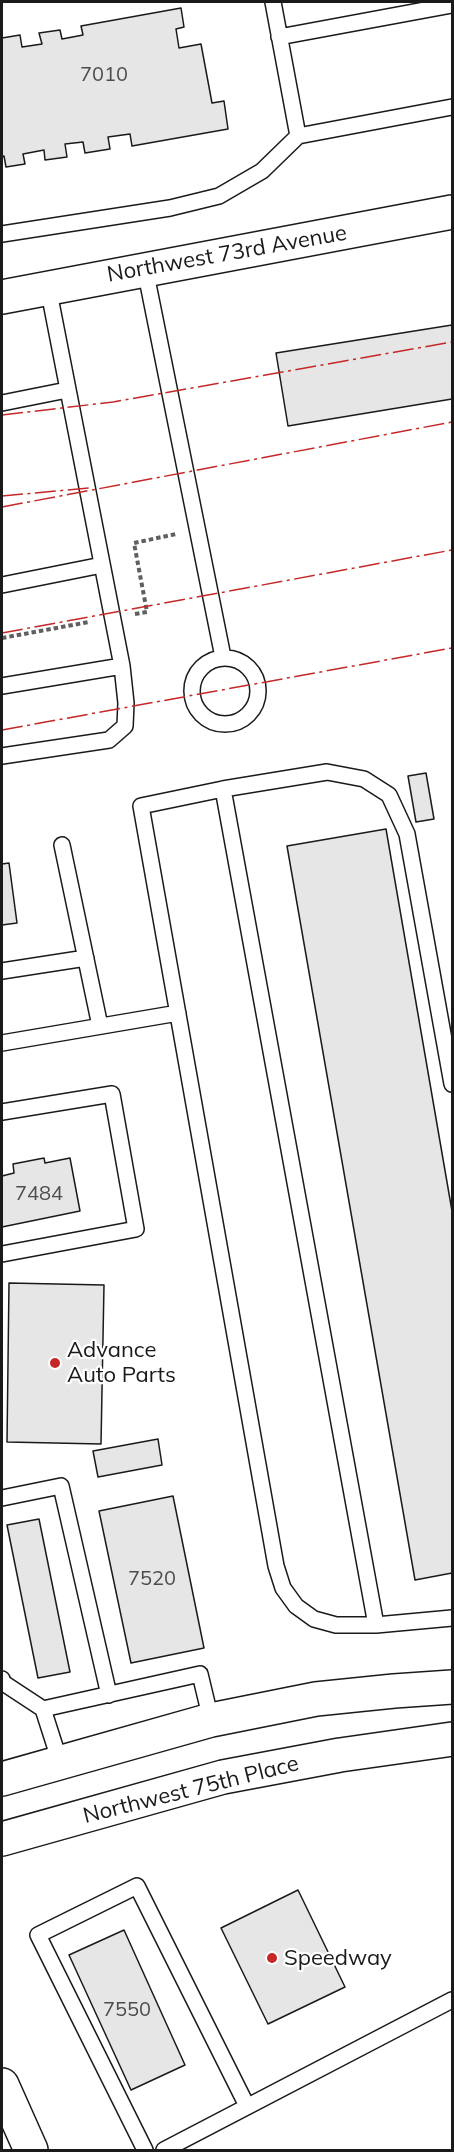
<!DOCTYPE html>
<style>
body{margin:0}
#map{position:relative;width:454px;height:2152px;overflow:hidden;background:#fff;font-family:Mulish,sans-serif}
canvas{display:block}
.frame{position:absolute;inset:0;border:3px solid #1a1a1a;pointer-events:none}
</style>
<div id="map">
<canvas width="454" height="2152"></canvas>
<div class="frame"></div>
</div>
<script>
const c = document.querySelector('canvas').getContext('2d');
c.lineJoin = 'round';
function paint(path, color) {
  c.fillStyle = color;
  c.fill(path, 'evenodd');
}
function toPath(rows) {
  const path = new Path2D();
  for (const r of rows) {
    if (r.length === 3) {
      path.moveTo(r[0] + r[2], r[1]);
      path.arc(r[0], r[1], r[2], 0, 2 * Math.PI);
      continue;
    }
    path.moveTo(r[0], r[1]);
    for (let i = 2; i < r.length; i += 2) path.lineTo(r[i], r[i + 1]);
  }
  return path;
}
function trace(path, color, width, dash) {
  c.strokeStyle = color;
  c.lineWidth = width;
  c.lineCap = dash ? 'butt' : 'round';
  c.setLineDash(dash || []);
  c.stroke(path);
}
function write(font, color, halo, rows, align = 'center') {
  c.font = font + ' Mulish,sans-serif';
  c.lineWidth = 4.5;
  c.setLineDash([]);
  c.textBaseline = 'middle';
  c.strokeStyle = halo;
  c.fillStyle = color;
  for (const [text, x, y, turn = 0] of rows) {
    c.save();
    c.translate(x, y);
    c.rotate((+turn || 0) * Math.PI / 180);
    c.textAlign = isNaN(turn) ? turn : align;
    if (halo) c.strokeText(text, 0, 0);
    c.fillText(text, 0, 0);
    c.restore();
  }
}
const building = toPath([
 [181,8,184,27,176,29,179,48,201,44,212,103,224,101,228,129,132,146,130,134,108,137,110,149,85,153,83,142,65,144,67,157,45,160,44,150,23,154,25,164,6,167,4,156,2,157,2,38,20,35,22,47,42,44,39,33,60,30,62,39,83,35,81,26,181,8],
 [452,325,452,399,288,426,276,353,452,325],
 [426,773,434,819,416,822,408,776,426,773],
 [386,829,452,1211,452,1573,415,1580,287,846,386,829],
 [9,863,17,923,2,925,2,864,9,863],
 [44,1158,45,1163,70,1158,80,1211,2,1227,2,1176,14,1173,13,1164,44,1158],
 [9,1283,104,1285,101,1444,7,1442,9,1283],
 [158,1439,162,1465,98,1477,93,1451,158,1439],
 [173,1496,204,1648,131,1663,99,1511,173,1496],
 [39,1519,70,1672,38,1678,7,1525,39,1519],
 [298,1890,345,1987,268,2024,221,1928,298,1890],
 [124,1930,185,2065,131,2090,69,1955,124,1930]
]);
paint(building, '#e6e6e6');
trace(building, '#1a1a1a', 1.5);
const lane = toPath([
 [279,37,452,5],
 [298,136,452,107],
 [2,234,170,208,219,196,262,171,298,136,273,2],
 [145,269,223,657],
 [48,287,122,666],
 [2,403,67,390],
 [2,585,102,565],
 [225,691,33],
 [2,686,122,666,126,703,125,726,109,740,2,756],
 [223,789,376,1625],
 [62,845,100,1026],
 [2,971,86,958],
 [2,1043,178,1013],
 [452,1084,407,834,389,795,364,779,327,772,223,789,141,806,276,1566,283,1588,296,1606,314,1619,336,1625,376,1625,452,1618],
 [2,1112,112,1094,136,1229,2,1254],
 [2,1498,61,1486,109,1695],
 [2,1679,2,1682,43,1709,60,1762],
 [43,1709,200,1674,211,1720],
 [145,2150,38,1935,137,1886,247,2106],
 [164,2150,452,2000]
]);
const secondary = toPath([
 [2,297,452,212],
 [2,1779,211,1720,316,1699,394,1691,452,1687],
 [2,1839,223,1777,340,1755,452,1739]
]);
const primary = toPath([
 [2,2085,31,2150]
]);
trace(lane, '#1a1a1a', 18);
trace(secondary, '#1a1a1a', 36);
trace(primary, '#1a1a1a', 36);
trace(toPath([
 [135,614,147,612,134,543,176,534],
 [2,638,89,622]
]), '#5f5f5f', 4, [4.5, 3]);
trace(lane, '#fff', 15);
trace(secondary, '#fff', 33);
trace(primary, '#fff', 33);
trace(toPath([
 [2,415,113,402,452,342],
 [2,496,89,488],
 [2,507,452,422],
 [2,633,452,550],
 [2,730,452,648]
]), '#c62828', 1.5, [21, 4.5, 3, 4.5]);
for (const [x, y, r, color] of [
 [55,1363,6,"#c62828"],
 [272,1958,6,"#c62828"]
]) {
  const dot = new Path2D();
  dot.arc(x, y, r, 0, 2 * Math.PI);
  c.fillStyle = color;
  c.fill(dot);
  trace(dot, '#fff', 2);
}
write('20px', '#4d4d4d', null, [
 ["7010",104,75],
 ["7484",39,1194],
 ["7520",152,1579],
 ["7550",127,2010]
]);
write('22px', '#1a1a1a', '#fff', [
 ["Northwest 73rd Avenue",227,254,-10],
 ["Northwest 75th Place",191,1790,-14]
]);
write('22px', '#1a1a1a', '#fff', [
 ["Advance",67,1350],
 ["Auto Parts",67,1375],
 ["Speedway",284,1958]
], 'left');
</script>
